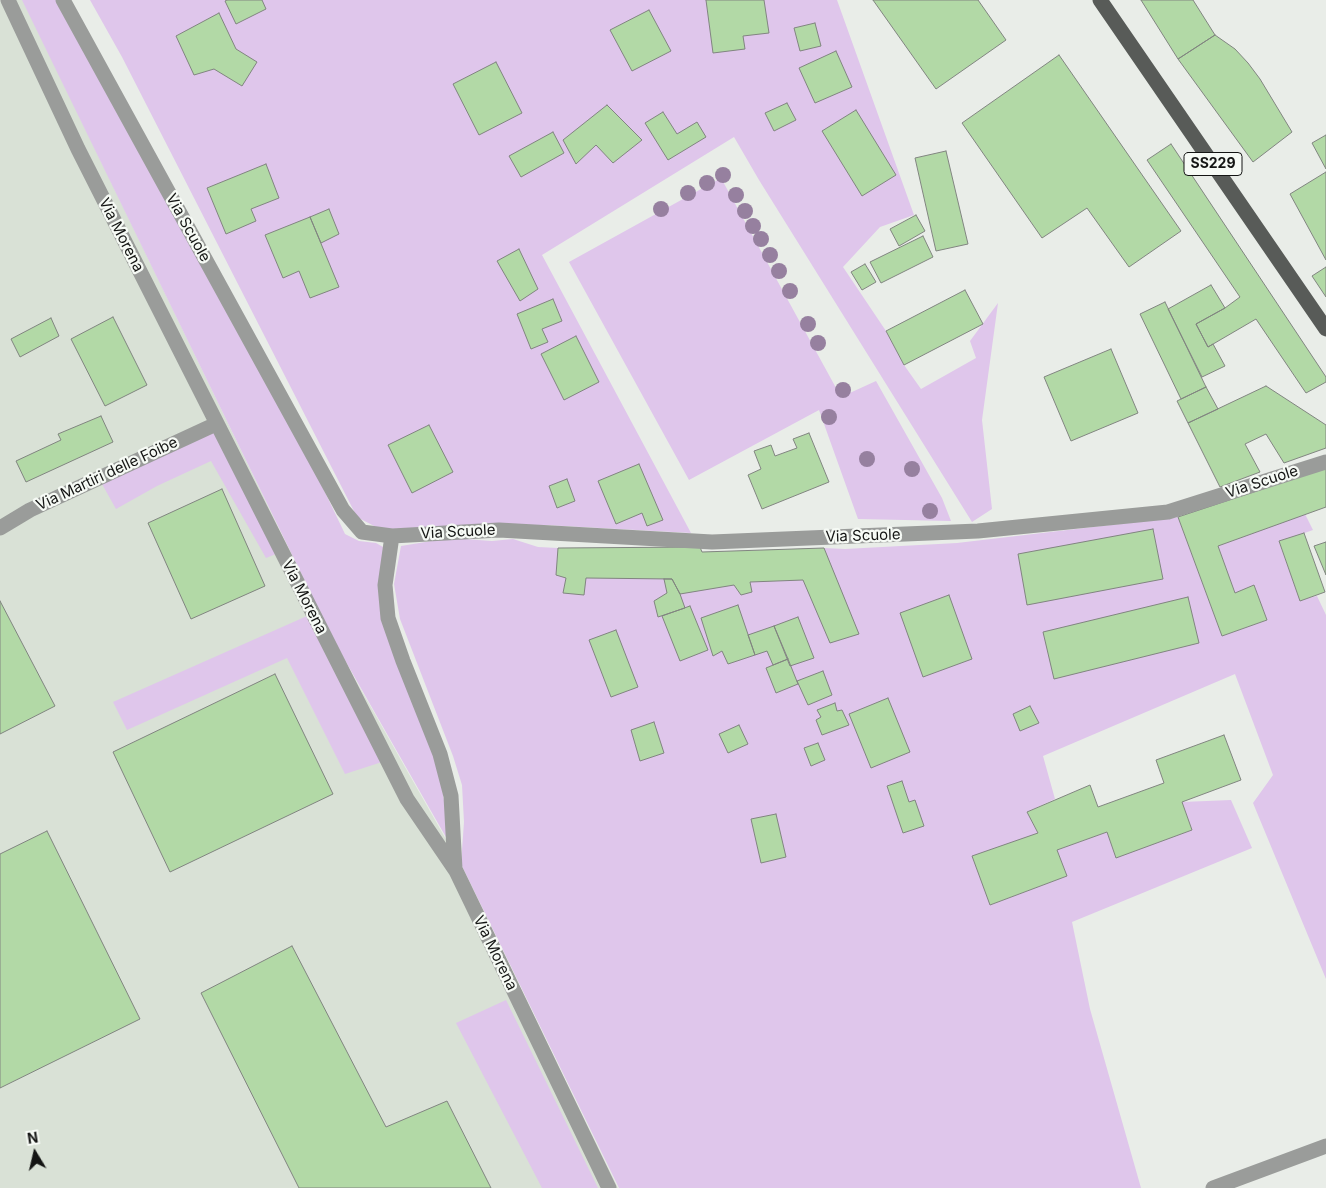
<!DOCTYPE html>
<style>
body{margin:0}
#map{position:relative;width:1326px;height:1188px;overflow:hidden;background:#e9ede8;font-family:Inter,sans-serif}
canvas{display:block}
.north{position:absolute;left:10px;top:1128px;width:50px;height:50px;-webkit-text-stroke:4px #f6faf5;paint-order:stroke;rotate:351deg;font-size:14px;font-weight:700;line-height:20px;text-align:center;color:#141514}
.north::after{content:'';display:block;margin:auto;width:18px;height:22px;background:#141514;clip-path:polygon(50% 0,100% 100%,50% 72%,0 100%)}
</style>
<div id="map">
<canvas width="1326" height="1188"></canvas>
<div class="north">N</div>
</div>
<script>
const c = document.querySelector('canvas').getContext('2d');
c.lineJoin = 'round';
function paint(path, color) {
  c.fillStyle = color;
  c.fill(path, 'evenodd');
}
function toPath(rows) {
  const path = new Path2D();
  for (const r of rows) {
    path.moveTo(r[0], r[1]);
    for (let i = 2; i < r.length; i += 2) path.lineTo(r[i], r[i + 1]);
  }
  return path;
}
function trace(path, color, width, dash) {
  c.strokeStyle = color;
  c.lineWidth = width;
  c.lineCap = dash ? 'butt' : 'round';
  c.setLineDash(dash || []);
  c.stroke(path);
}
function write(font, color, halo, rows, align = 'center') {
  c.font = font + ' Inter,sans-serif';
  c.lineWidth = 4.5;
  c.setLineDash([]);
  c.textBaseline = 'middle';
  c.strokeStyle = halo;
  c.fillStyle = color;
  for (const [text, x, y, turn = 0] of rows) {
    c.save();
    c.translate(x, y);
    c.rotate((+turn || 0) * Math.PI / 180);
    c.textAlign = isNaN(turn) ? turn : align;
    if (halo) c.strokeText(text, 0, 0);
    c.fillText(text, 0, 0);
    c.restore();
  }
}
paint(toPath([
 [0,0,23,0,334,642,460,864,618,1188,0,1188]
]), '#d9e1d6');
paint(toPath([
 [22,0,56,0,300,440,345,534,359,541,376,543,383,547,380,607,438,762,451,846,334,641],
 [90,0,837,0,914,215,880,227,843,267,886,331,904,365,921,389,976,358,970,341,998,303,982,420,992,509,972,522,759,180,734,137,542,255,691,533,545,525,483,525,399,532,376,527,357,517,122,57],
 [721,178,841,397,876,381,942,498,951,521,858,519,819,410,689,480,569,262],
 [214,431,276,554,266,558,211,461,157,486,116,509,102,484],
 [1305,514,1313,530,1279,542,1300,600,1317,596,1326,615,1326,979,1253,803,1273,775,1235,674,1043,756,1055,799,1027,812,1038,833,990,905,1067,876,1057,850,1107,832,1116,857,1192,830,1182,802,1231,800,1252,848,1072,922,1090,1009,1141,1188,619,1188,461,864,464,822,462,785,453,756,400,619,394,584,401,546,450,538,492,541,513,539,538,547,558,548,700,547,702,552,824,548,845,549,957,543,1178,517,1222,636,1267,620,1254,586,1235,593,1218,546],
 [307,616,385,761,345,774,287,658,127,730,113,702],
 [506,1000,598,1188,542,1188,456,1023]
]), '#dfc6eb');
const building = toPath([
 [227,0,262,0,266,9,236,24,225,1,227,0],
 [706,0,764,0,769,33,743,36,745,49,713,53,706,0],
 [873,0,978,0,1006,40,936,89,873,0],
 [1141,0,1193,0,1215,35,1178,59,1141,0],
 [649,10,671,51,632,71,610,30,649,10],
 [219,13,236,49,257,62,242,86,214,69,194,75,176,36,219,13],
 [815,23,821,46,800,51,794,28,815,23],
 [1215,35,1235,49,1248,63,1260,79,1292,132,1253,162,1178,59,1215,35],
 [836,51,852,87,815,103,799,68,836,51],
 [1059,55,1181,231,1129,267,1087,208,1042,238,962,123,1059,55],
 [496,62,522,113,479,135,453,84,496,62],
 [787,103,796,120,774,131,765,113,787,103],
 [607,105,642,140,613,163,596,145,576,164,563,140,607,105],
 [856,110,896,175,862,196,822,131,856,110],
 [663,112,677,134,697,122,706,137,668,160,645,123,663,112],
 [553,132,564,153,521,177,509,156,553,132],
 [1326,135,1326,169,1312,143,1326,135],
 [1171,144,1326,377,1326,382,1306,393,1256,319,1208,347,1196,324,1225,308,1240,297,1147,160,1171,144],
 [946,151,968,244,936,251,915,158,946,151],
 [266,164,279,198,251,209,256,221,226,234,207,188,266,164],
 [1326,172,1326,260,1290,194,1326,172],
 [329,209,339,234,321,243,310,217,329,209],
 [916,215,925,231,899,246,890,229,916,215],
 [310,217,339,287,310,298,299,271,283,278,265,235,310,217],
 [923,236,933,257,881,283,870,262,923,236],
 [519,249,538,289,520,301,497,261,519,249],
 [865,264,876,282,862,290,851,272,865,264],
 [1326,267,1326,297,1312,276,1326,267],
 [1211,285,1225,308,1196,324,1208,347,1213,344,1225,366,1202,377,1168,309,1211,285],
 [965,290,983,324,904,365,886,331,965,290],
 [553,299,562,321,542,329,548,342,531,349,517,314,553,299],
 [1165,302,1206,387,1181,399,1140,314,1165,302],
 [113,317,147,385,105,406,71,339,113,317],
 [51,318,59,336,20,357,11,339,51,318],
 [576,336,599,382,564,400,541,354,576,336],
 [1111,349,1138,413,1071,441,1044,377,1111,349],
 [1266,386,1326,425,1326,448,1284,463,1266,434,1245,444,1260,472,1220,487,1188,423,1266,386],
 [1206,387,1218,409,1188,423,1177,401,1206,387],
 [101,416,113,442,26,482,16,461,61,440,58,434,101,416],
 [429,425,453,472,412,493,388,445,429,425],
 [809,433,829,482,762,509,748,475,761,469,754,451,771,445,775,456,797,448,793,439,809,433],
 [639,464,663,520,647,526,642,513,616,524,598,481,639,464],
 [1326,468,1326,507,1218,546,1235,593,1254,585,1267,620,1222,636,1178,517,1326,468],
 [567,479,575,501,557,508,549,486,567,479],
 [222,489,265,586,191,619,148,523,222,489],
 [1153,529,1163,579,1027,605,1018,554,1153,529],
 [1304,533,1325,592,1300,601,1279,541,1304,533],
 [1326,542,1326,575,1314,546,1326,542],
 [700,547,702,552,824,548,859,634,830,643,803,580,750,582,752,592,741,595,734,585,680,594,672,579,586,578,584,595,563,593,566,578,556,575,558,548,700,547],
 [664,579,672,579,680,594,685,608,658,617,654,601,667,593,664,579],
 [949,595,972,659,923,677,900,613,949,595],
 [1188,597,1199,643,1054,679,1043,632,1188,597],
 [0,601,55,706,0,734,0,601],
 [738,605,755,655,728,664,722,651,713,656,701,618,738,605],
 [690,606,708,650,680,661,662,616,690,606],
 [798,617,814,658,790,666,774,626,798,617],
 [774,626,788,659,773,665,767,651,755,655,748,635,774,626],
 [616,630,638,687,611,697,589,640,616,630],
 [788,659,798,684,776,693,766,668,788,659],
 [823,671,832,695,808,705,797,681,823,671],
 [275,674,333,794,170,872,113,752,275,674],
 [888,698,910,752,871,768,849,714,888,698],
 [835,703,837,711,842,710,849,725,822,735,816,720,821,717,817,710,835,703],
 [1030,706,1039,723,1020,731,1013,714,1030,706],
 [654,722,664,753,640,761,631,730,654,722],
 [739,725,748,744,728,753,719,734,739,725],
 [1224,735,1241,780,1182,802,1192,830,1116,858,1107,832,1057,850,1067,876,990,905,972,856,1038,833,1027,812,1090,785,1098,807,1164,783,1156,760,1224,735],
 [818,743,825,760,811,766,804,748,818,743],
 [902,781,909,802,915,800,924,826,903,833,887,786,902,781],
 [776,814,786,857,761,863,751,819,776,814],
 [47,831,140,1019,0,1088,0,854,47,831],
 [292,946,386,1127,447,1101,491,1188,299,1188,201,993,292,946]
]);
paint(building, '#b2d9a6');
trace(building, '#818580', 1);
trace(toPath([
 [8,0,78,149,407,799,456,871,609,1188],
 [63,0,343,510,362,532,392,536,499,530,712,542,978,531,1168,512,1326,462],
 [0,528,30,510,216,424],
 [392,536,385,585,388,618,403,661,440,754,451,796,455,869],
 [1213,1188,1326,1146]
]), '#9a9c9a', 15);
trace(toPath([
 [1100,0,1326,329]
]), '#585b58', 15);
c.fillStyle = '#96809f';
for (const [x, y] of [
 [723,175],
 [707,183],
 [688,193],
 [736,195],
 [661,209],
 [745,211],
 [753,226],
 [761,239],
 [770,255],
 [779,271],
 [790,291],
 [808,324],
 [818,343],
 [843,390],
 [829,417],
 [867,459],
 [912,469],
 [930,511]
]) {
  c.beginPath();
  c.arc(x, y, 8, 0, 2 * Math.PI);
  c.fill();
}
for (const [x, y, w] of [
 [1213,164,58]
]) {
  const box = new Path2D();
  box.roundRect(x - w / 2, y - 11.5, w, 23, 4);
  c.fillStyle = '#f6faf5';
  c.fill(box);
  trace(box, '#141514', 1);
}
write('bold 14px', '#141514', null, [
 ["SS229",1213,164]
]);
write('15px', '#141514', '#f6faf5', [
 ["Via Scuole",188,228,61],
 ["Via Morena",121,235,63],
 ["Via Martiri delle Foibe",107,474,-25],
 ["Via Scuole",1262,482,-18],
 ["Via Scuole",458,532,-3],
 ["Via Scuole",863,536,-2],
 ["Via Morena",304,597,63],
 ["Via Morena",495,953,64]
]);
</script>
